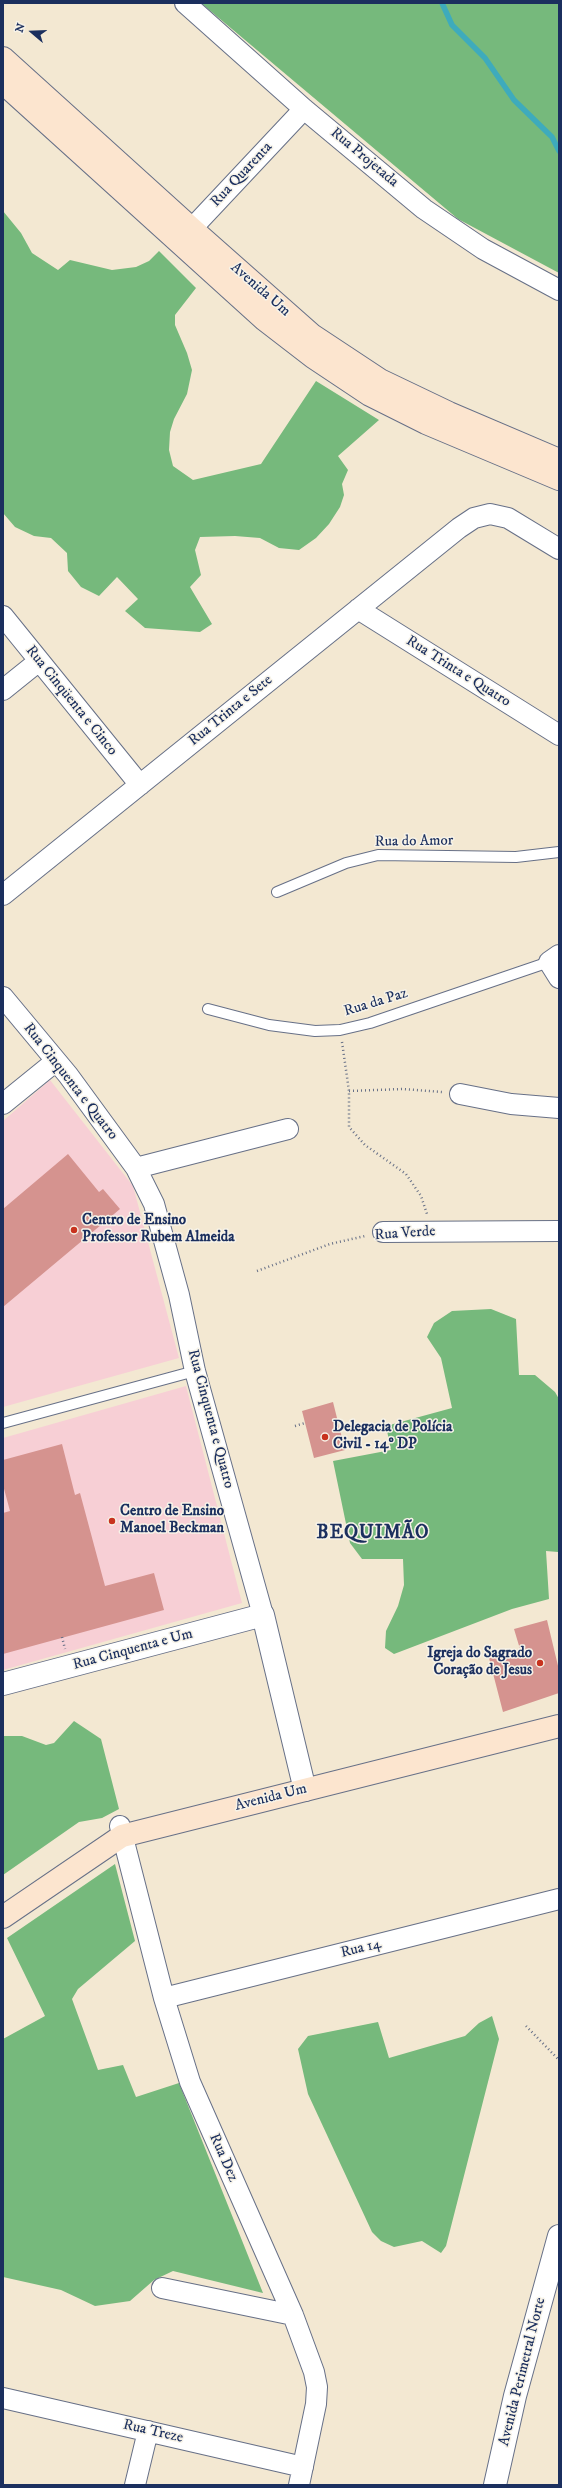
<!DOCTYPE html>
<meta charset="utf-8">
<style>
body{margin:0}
#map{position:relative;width:562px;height:2488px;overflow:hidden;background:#f3e8d2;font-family:"IM FELL DW Pica",serif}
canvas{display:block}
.frame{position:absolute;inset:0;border:4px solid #1b2f5e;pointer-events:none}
.north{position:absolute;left:12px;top:12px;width:40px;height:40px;-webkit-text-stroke:3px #f7f3e8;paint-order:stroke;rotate:289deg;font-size:11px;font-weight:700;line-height:16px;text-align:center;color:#1b2f5e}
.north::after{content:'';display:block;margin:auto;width:14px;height:18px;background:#1b2f5e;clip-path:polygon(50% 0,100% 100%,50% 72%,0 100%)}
</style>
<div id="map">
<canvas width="562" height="2488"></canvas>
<div class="frame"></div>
<div class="north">N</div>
</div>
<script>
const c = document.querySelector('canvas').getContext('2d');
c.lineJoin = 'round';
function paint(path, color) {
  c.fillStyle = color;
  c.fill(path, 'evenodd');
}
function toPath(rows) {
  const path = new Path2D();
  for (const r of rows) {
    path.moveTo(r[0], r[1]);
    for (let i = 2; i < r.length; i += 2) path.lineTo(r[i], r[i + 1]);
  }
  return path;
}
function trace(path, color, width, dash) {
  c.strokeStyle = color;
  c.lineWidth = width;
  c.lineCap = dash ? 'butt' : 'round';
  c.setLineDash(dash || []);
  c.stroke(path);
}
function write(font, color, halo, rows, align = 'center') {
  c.font = font + ' "IM FELL DW Pica",serif';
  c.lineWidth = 3;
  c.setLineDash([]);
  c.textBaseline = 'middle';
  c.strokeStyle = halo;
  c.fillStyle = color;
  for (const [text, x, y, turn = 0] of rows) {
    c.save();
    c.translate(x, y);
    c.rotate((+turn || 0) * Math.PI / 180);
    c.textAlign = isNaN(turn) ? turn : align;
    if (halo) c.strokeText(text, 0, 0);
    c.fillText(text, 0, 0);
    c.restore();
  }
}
paint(toPath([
 [50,1080,133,1186,179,1358,3,1407,3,1121],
 [186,1386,242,1603,3,1670,3,1438]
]), '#f7cfd5');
paint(toPath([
 [201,3,559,3,559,273,458,219],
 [3,211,21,233,32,253,58,270,70,260,112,270,136,267,149,261,159,251,196,288,175,315,175,325,187,353,192,370,187,394,174,419,170,432,169,450,173,466,193,480,261,464,316,381,379,420,338,456,348,470,342,484,344,495,340,507,329,524,316,538,299,550,279,548,260,538,235,536,200,537,195,550,201,575,190,587,212,624,200,632,145,628,125,611,138,599,117,577,99,596,81,587,68,571,67,553,51,538,34,536,15,527,3,513],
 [491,1309,516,1319,519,1375,535,1375,555,1392,559,1399,558,1552,546,1551,549,1599,512,1609,394,1654,385,1648,386,1631,398,1606,404,1585,403,1559,362,1559,350,1543,333,1461,391,1450,386,1426,452,1408,441,1358,427,1337,434,1323,452,1311],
 [74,1721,101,1739,119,1809,102,1818,79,1822,3,1875,3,1736,22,1736,46,1745,54,1743],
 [115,1864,135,1941,78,1989,72,1999,98,2070,123,2065,136,2097,179,2083,263,2293,173,2271,154,2280,130,2301,95,2306,61,2290,3,2277,3,2039,45,2016,7,1938],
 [492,2016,499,2039,446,2246,441,2253,422,2241,394,2247,381,2241,372,2232,308,2094,298,2049,308,2036,378,2022,389,2058,465,2036,479,2023]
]), '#76b97c');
trace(toPath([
 [442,3,452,25,485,58,514,100,552,137,559,151]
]), '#3eabbc', 5.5);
paint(toPath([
 [68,1154,99,1192,103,1189,120,1209,3,1307,3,1209],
 [333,1402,345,1450,314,1458,302,1411],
 [62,1444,75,1495,80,1493,105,1586,154,1573,164,1610,3,1654,3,1513,10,1511,3,1485,3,1460],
 [547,1620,559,1670,559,1693,503,1712,489,1658,520,1649,514,1629]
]), '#d5938f');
const service = toPath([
 [277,892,346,863,378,855,516,857,559,852],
 [208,1009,269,1025,315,1031,340,1030,370,1023,549,962],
 [3,1423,195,1371]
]);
const minor = toPath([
 [185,3,304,109,424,209,483,249,559,290],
 [181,240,304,109],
 [358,609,559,735],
 [3,616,140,785],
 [3,690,39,661],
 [3,895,459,528,474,518,490,514,508,518,559,549],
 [559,955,549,962,559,978],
 [3,997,68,1075,136,1168,154,1204,179,1295,195,1371,263,1615],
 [460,1094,511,1104,559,1108],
 [3,1104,56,1061],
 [136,1168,288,1129],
 [383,1232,559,1231],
 [120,1826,164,1998,190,2082,293,2315,314,2372,317,2387,316,2404,299,2485],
 [164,1998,559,1899],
 [162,2288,293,2315],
 [3,2398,303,2467],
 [135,2485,148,2431]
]);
const tertiary = toPath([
 [3,1684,263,1615,305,1790],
 [495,2485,515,2396,559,2236]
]);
const secondary = toPath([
 [3,58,192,229,312,335,380,380,449,413,559,460],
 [3,83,265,320,313,357,370,395,426,423,559,479],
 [3,1917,122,1836,559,1726]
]);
trace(service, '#677087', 12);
trace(minor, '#677087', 22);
trace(tertiary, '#677087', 24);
trace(secondary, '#677087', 24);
trace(toPath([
 [342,1042,349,1091,349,1127,365,1145,406,1174,421,1196,427,1214],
 [349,1091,403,1089,442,1092],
 [257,1271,330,1244,365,1236],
 [295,1426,305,1423],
 [62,1637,65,1649],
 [526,2026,559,2060]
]), '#677087', 2.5, [1, 3]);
trace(service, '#fff', 10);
trace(minor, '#fff', 20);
trace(tertiary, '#fff', 22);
trace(secondary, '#fce5cf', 22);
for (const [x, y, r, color] of [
 [74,1230,4,"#c8321e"],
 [325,1437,4,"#c8321e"],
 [112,1521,4,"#c8321e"],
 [540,1663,4,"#c8321e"]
]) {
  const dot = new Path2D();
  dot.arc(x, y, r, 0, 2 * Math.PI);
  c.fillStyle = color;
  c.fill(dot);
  trace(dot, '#f7f3e8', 1.5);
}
write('15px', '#1b2f5e', '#f7f3e8', [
 ["Rua Projetada",364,158,40],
 ["Rua Quarenta",242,175,-47],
 ["Avenida Um",260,290,41],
 ["Rua Trinta e Quatro",458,672,32],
 ["Rua Cinqüenta e Cinco",71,701,51],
 ["Rua Trinta e Sete",231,711,-39],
 ["Rua do Amor",414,842,-1],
 ["Rua da Paz",376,1003,-17],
 ["Rua Cinquenta e Quatro",70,1082,52],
 ["Rua Verde",405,1234,-4],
 ["Rua Cinquenta e Quatro",210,1419,75],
 ["Rua Cinquenta e Um",133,1650,-15],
 ["Avenida Um",271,1798,-14],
 ["Rua 14",361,1949,-14],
 ["Rua Dez",223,2158,66],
 ["Avenida Perimetral Norte",523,2372,-76],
 ["Rua Treze",153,2432,13]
]);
write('bold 15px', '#1b2f5e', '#f7f3e8', [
 ["Centro de Ensino",82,1221],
 ["Professor Rubem Almeida",82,1238],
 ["Delegacia de Polícia",333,1428],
 ["Civil - 14º DP",333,1445],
 ["Centro de Ensino",120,1512],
 ["Manoel Beckman",120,1529],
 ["Igreja do Sagrado",532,1654,"right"],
 ["Coração de Jesus",532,1671,"right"]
], 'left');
c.letterSpacing = '1px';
write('bold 19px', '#1b2f5e', '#f7f3e8', [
 ["BEQUIMÃO",373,1534]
]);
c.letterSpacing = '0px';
</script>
